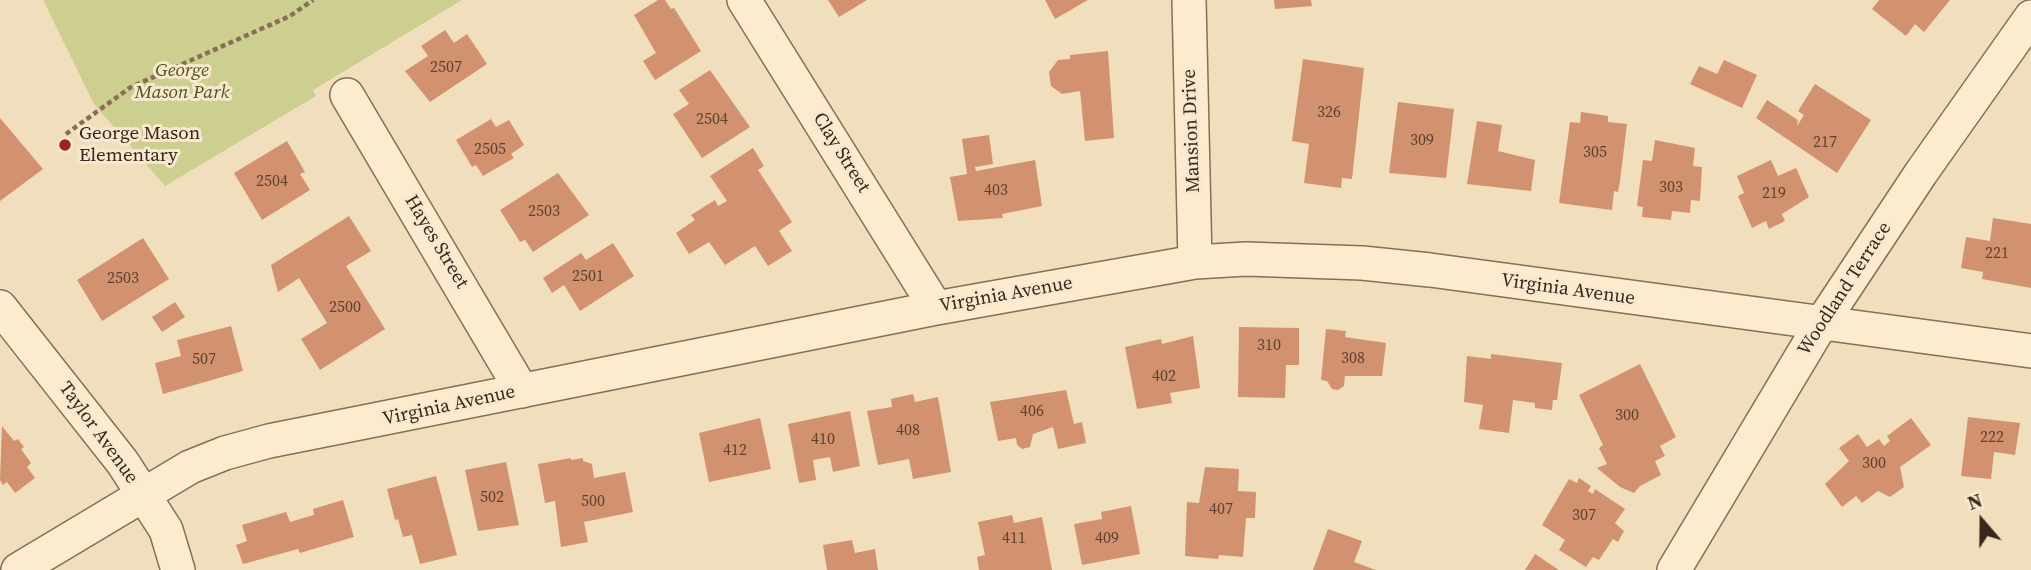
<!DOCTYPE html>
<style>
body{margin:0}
#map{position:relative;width:2031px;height:570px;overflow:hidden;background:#f1debd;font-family:"Source Serif 4",serif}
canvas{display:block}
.north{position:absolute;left:1947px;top:486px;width:70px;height:70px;-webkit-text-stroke:5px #f8e8cd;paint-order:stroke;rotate:340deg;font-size:19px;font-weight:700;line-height:28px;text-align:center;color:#38271b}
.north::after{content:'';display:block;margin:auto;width:24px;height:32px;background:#38271b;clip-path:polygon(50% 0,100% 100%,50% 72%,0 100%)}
</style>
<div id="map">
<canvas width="2031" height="570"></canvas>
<div class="north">N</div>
</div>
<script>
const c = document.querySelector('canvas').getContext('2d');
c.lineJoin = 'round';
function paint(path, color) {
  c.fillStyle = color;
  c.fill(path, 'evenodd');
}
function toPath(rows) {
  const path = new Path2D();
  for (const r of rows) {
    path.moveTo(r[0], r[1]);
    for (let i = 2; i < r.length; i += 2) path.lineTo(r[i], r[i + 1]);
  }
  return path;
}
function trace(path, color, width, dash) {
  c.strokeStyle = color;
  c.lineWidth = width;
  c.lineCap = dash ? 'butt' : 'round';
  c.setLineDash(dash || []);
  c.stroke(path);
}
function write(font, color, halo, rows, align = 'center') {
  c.font = font + ' "Source Serif 4",serif';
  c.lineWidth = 6;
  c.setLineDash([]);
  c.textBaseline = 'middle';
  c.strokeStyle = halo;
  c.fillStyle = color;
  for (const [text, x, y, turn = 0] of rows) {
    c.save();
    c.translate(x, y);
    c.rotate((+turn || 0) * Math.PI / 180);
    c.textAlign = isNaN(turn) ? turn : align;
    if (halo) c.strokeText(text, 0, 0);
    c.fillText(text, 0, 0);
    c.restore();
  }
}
paint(toPath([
 [43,0,462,0,313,90,316,96,165,186,94,104]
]), '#cccf90');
paint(toPath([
 [658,0,665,0,671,9,674,8,701,51,655,80,643,61,656,53,634,15],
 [828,0,867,0,839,17],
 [1045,0,1088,0,1055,19],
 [1274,0,1311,0,1312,6,1275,9],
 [1879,0,1950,0,1924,32,1915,24,1906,36,1872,9],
 [445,30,454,43,467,34,487,64,430,102,405,71,428,56,421,46],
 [1108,51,1114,138,1085,141,1080,91,1062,94,1051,86,1049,72,1058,60,1070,59,1070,55],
 [1303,59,1364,68,1352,179,1342,178,1341,188,1304,183,1309,144,1292,141],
 [1724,60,1757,75,1742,108,1690,84,1699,66,1717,74],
 [710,70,750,127,702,158,673,114,689,104,679,90],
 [1815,84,1871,120,1837,173,1756,118,1767,100,1798,120,1797,126,1804,115,1798,111],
 [1398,102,1454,109,1446,178,1389,173],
 [1581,112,1608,116,1608,122,1627,124,1620,181,1618,192,1614,191,1612,210,1559,203,1570,122,1580,123],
 [0,118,43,169,0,201],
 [491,119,496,127,509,120,524,145,511,154,514,158,483,176,476,165,472,167,456,140],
 [1477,121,1502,125,1498,151,1535,160,1531,191,1467,184],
 [989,135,993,164,975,167,976,171,1035,160,1042,206,1002,214,1003,218,958,221,950,177,967,174,962,139],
 [1655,140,1695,148,1693,166,1702,167,1700,201,1691,200,1690,213,1672,211,1671,220,1642,217,1643,207,1637,206,1643,160,1652,161],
 [287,141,305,172,300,174,310,190,262,220,234,173],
 [753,148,764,166,758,170,792,222,779,231,792,251,768,266,755,246,725,265,709,242,689,254,676,233,695,220,691,215,715,200,718,206,727,201,710,176],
 [1771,160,1778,176,1796,168,1809,197,1782,214,1785,221,1769,229,1766,221,1752,228,1738,196,1744,193,1737,176],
 [558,173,589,215,533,252,525,240,520,242,500,210],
 [349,216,371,251,346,266,385,329,320,370,301,339,327,323,299,278,278,292,271,265],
 [1993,218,2031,224,2031,288,1982,279,1983,272,1961,268,1966,237,1990,241],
 [143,238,169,279,102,321,77,280],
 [613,243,634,276,580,311,564,285,552,293,543,278,581,253,586,260],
 [175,302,185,317,162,332,152,317],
 [231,326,243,371,163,394,155,363,181,356,177,340],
 [1239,327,1299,328,1299,365,1286,365,1285,398,1238,397],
 [1326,329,1346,331,1345,337,1386,343,1382,376,1345,376,1344,386,1338,390,1332,389,1327,381,1321,380],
 [1193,336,1200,388,1170,393,1172,403,1137,409,1125,347,1161,339,1162,344],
 [1491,354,1562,363,1557,400,1553,400,1552,410,1535,408,1535,403,1513,400,1509,433,1479,429,1483,405,1464,402,1467,356,1491,359],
 [1640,364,1676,437,1660,446,1665,456,1655,461,1661,475,1640,486,1634,493,1620,487,1597,468,1607,464,1599,448,1603,445,1579,395],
 [1066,390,1074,424,1082,422,1086,443,1058,449,1053,427,1033,434,1030,447,1022,449,1017,445,1016,438,998,441,990,402],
 [913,394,915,402,938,397,951,472,913,479,909,459,878,465,867,411,892,407,891,399],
 [850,411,860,466,833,472,830,457,813,460,816,480,799,483,788,424],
 [1968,417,2020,423,2015,455,1994,452,1991,479,1961,476],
 [760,418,771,469,709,482,699,433],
 [1911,418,1931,445,1900,467,1904,487,1890,497,1878,491,1862,503,1856,496,1842,507,1825,484,1849,461,1839,448,1858,434,1867,447,1879,439,1884,446,1890,441,1887,436],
 [2,426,14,441,18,439,24,447,21,449,31,463,27,467,35,478,15,493,7,482,3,485,0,480],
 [571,458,571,460,583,458,583,461,592,464,594,478,625,472,633,512,584,522,588,542,561,547,555,501,545,503,538,464],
 [506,462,519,525,478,531,465,470],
 [1205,467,1239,469,1238,491,1256,492,1255,518,1246,518,1243,557,1219,555,1218,559,1185,556,1187,502,1199,503],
 [436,476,457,555,420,564,412,535,403,537,398,519,395,520,387,489],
 [1579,478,1591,486,1588,491,1593,494,1595,489,1625,509,1615,523,1624,531,1618,542,1613,539,1599,560,1593,557,1586,567,1559,550,1565,540,1542,525,1569,479,1577,483],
 [343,500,354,537,300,553,298,549,243,564,236,545,247,541,242,525,286,512,290,522,314,515,313,509],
 [1131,506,1140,554,1082,565,1074,524,1102,519,1101,512],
 [1012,515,1014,523,1042,517,1052,570,979,570,977,557,985,555,978,522],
 [1328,529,1362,541,1354,562,1376,570,1313,570],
 [852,540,855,553,875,549,878,570,827,570,823,545],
 [1535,554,1559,570,1525,570]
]), '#d29270');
const street = toPath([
 [744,0,936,308],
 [1189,0,1195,262],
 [347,95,522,391],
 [0,307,123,463,166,530,178,570],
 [18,570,190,467,225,453,269,441,936,308,1195,262,1246,259,1362,263,1430,270,2031,351],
 [1674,570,1821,324,1921,173,2031,17]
]);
trace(street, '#896d55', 36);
trace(toPath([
 [66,134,131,87,290,16,313,0]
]), '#896d55', 4.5, [5, 3.5]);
trace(street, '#fbecd0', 33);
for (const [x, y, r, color] of [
 [65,145,7,"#9c2129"]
]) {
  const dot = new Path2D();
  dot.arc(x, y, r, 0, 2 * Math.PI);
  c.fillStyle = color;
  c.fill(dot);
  trace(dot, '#f8e8cd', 2.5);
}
write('16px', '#5e4230', null, [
 ["2507",446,68],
 ["326",1329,113],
 ["2504",712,120],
 ["309",1422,141],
 ["217",1825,143],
 ["2505",490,150],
 ["305",1595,153],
 ["2504",272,182],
 ["303",1671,188],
 ["403",996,191],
 ["219",1774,194],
 ["2503",544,212],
 ["221",1997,254],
 ["2501",588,277],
 ["2503",123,279],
 ["2500",345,308],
 ["310",1269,346],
 ["308",1353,359],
 ["507",204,360],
 ["402",1164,377],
 ["406",1032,412],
 ["300",1627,416],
 ["408",908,431],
 ["222",1992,438],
 ["410",823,440],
 ["412",735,451],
 ["300",1874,464],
 ["502",492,498],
 ["500",593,502],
 ["407",1221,510],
 ["307",1584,516],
 ["411",1014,539],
 ["409",1107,539]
]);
write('italic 19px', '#4b5520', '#f8e8cd', [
 ["George",182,71],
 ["Mason Park",182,93]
]);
write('19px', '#38271b', '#f8e8cd', [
 ["Mansion Drive",1192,131,-92],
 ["Clay Street",841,153,58],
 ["Hayes Street",436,242,59],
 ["Woodland Terrace",1845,289,-57],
 ["Virginia Avenue",1568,290,8],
 ["Virginia Avenue",1006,295,-10],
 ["Virginia Avenue",449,406,-12],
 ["Taylor Avenue",98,433,54]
]);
write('19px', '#38271b', '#f8e8cd', [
 ["George Mason",79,134],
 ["Elementary",79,156]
], 'left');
</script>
